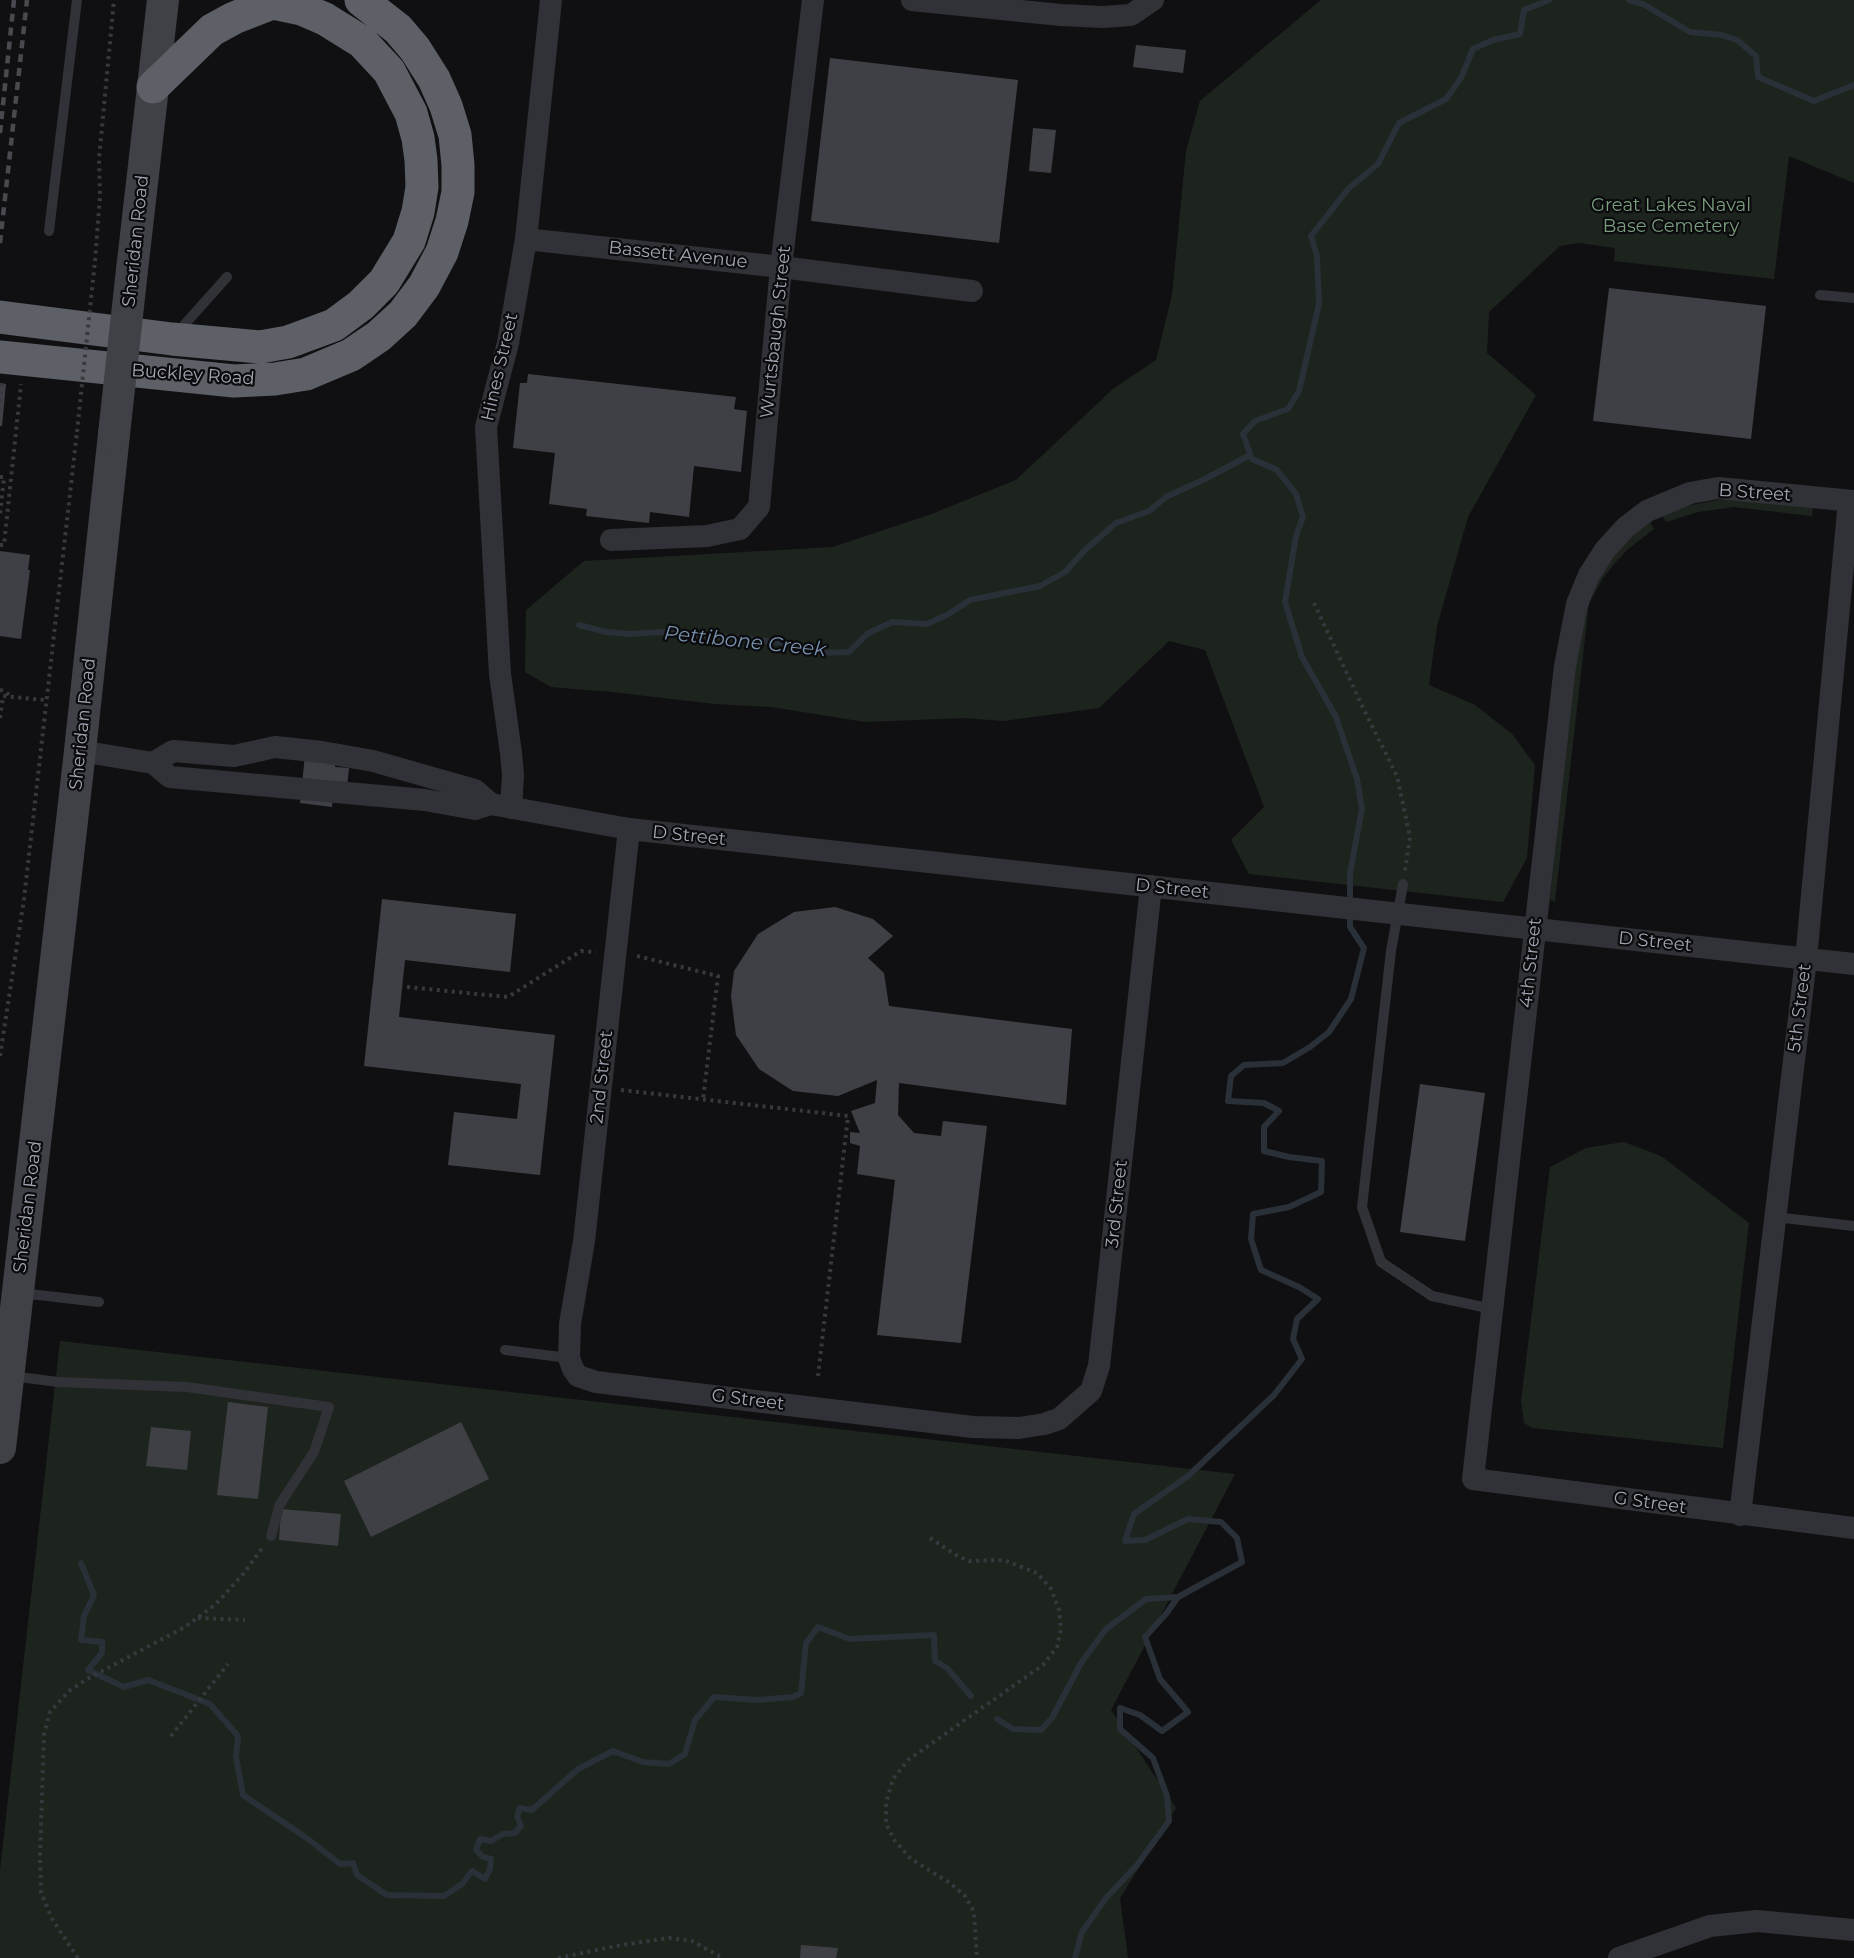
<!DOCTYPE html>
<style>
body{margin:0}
canvas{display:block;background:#101012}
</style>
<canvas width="1854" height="1958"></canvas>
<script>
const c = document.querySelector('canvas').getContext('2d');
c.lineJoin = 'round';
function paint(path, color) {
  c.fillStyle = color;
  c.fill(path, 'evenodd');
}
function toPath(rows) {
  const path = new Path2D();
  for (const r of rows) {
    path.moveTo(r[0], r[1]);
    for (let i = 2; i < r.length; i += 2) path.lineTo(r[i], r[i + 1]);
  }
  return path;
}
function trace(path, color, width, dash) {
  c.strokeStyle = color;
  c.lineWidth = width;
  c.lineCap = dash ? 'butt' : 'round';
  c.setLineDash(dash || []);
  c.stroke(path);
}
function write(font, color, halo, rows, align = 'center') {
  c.font = font + ' Montserrat,sans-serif';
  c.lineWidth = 4.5;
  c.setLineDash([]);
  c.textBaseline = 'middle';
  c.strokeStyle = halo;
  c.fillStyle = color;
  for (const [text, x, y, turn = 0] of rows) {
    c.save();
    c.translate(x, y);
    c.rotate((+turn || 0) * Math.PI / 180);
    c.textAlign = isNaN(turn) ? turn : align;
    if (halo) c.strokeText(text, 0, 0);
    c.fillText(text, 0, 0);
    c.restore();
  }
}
paint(toPath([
 [1321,0,1854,0,1854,183,1789,156,1774,279,1614,261,1615,248,1579,243,1560,246,1489,312,1487,353,1536,395,1468,517,1437,626,1429,685,1475,705,1512,734,1535,765,1527,858,1503,902,1249,874,1231,840,1264,807,1205,650,1169,641,1099,708,1003,721,965,718,865,722,772,707,715,704,612,692,551,687,525,672,526,610,584,561,833,547,929,515,1016,480,1113,389,1156,360,1172,295,1186,151,1200,101],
 [1736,499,1813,507,1812,516,1734,507,1698,512,1666,522,1662,515,1683,507,1717,500],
 [1650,522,1654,529,1628,549,1614,564,1603,578,1589,603,1555,901,1550,900,1577,633,1591,585,1628,539],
 [1624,1142,1661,1156,1749,1223,1723,1448,1533,1428,1524,1423,1521,1401,1550,1167,1586,1148],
 [60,1341,1235,1474,1111,1710,1176,1808,1120,1898,1128,1958,0,1958,0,1870]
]), '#1d241e');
trace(toPath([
 [1629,0,1643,4,1690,32,1722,35,1737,40,1756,56,1758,77,1814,101,1854,85],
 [579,625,606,632,630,634,661,632,742,638,791,644,814,653,849,652,867,634,892,622,927,624,947,615,970,600,1040,586,1065,572,1085,550,1116,523,1149,511,1166,497,1205,479,1250,455],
 [81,1563,94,1595,84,1616,81,1640,102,1642,102,1653,88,1670,124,1687,148,1680,210,1704,238,1736,236,1757,243,1795,308,1839,340,1864,353,1863,357,1875,387,1895,444,1896,462,1884,472,1871,485,1879,490,1869,491,1859,483,1857,476,1850,480,1839,491,1841,503,1834,515,1833,521,1826,517,1816,520,1808,532,1810,578,1769,613,1751,643,1762,669,1764,685,1754,695,1720,714,1697,758,1700,793,1697,801,1693,806,1643,818,1627,850,1639,934,1635,935,1661,947,1668,971,1696],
 [997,1719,1013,1729,1041,1730,1052,1718,1081,1663,1106,1629,1146,1599,1178,1597,1242,1562,1237,1538,1221,1522,1188,1519,1145,1540,1125,1541,1134,1514,1188,1476,1274,1395,1302,1359,1293,1339,1297,1319,1318,1299,1299,1287,1261,1270,1251,1239,1253,1214,1289,1207,1321,1192,1322,1161,1289,1157,1264,1151,1264,1127,1279,1111,1264,1103,1228,1101,1231,1076,1244,1065,1283,1063,1310,1047,1329,1032,1351,999,1364,948,1350,927,1350,873,1362,809,1357,779,1336,717,1302,657,1285,602,1296,536,1303,517,1296,494,1277,470,1252,459,1243,434,1255,421,1288,409,1299,391,1319,304,1317,256,1311,236,1349,188,1378,164,1399,123,1446,99,1461,78,1473,49,1493,40,1520,34,1524,10,1549,0],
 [1075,1958,1082,1932,1106,1898,1137,1865,1169,1821,1167,1796,1153,1758,1120,1729,1120,1708,1140,1715,1162,1731,1188,1712,1160,1679,1145,1637,1166,1614,1178,1597]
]), '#293037', 6);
paint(toPath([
 [1136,45,1186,50,1183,73,1133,67],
 [830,58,1018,80,999,243,811,221],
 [1033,128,1056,130,1051,173,1029,171],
 [1609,288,1766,306,1751,439,1593,421],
 [528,374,736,397,734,409,747,411,741,472,694,466,689,517,650,512,649,523,586,516,587,509,549,504,555,453,513,448,520,383,527,383],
 [0,383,6,384,2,426,0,426],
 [0,551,30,555,28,570,30,570,21,639,0,636],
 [305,755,336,759,335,767,349,768,347,787,334,786,332,807,300,803],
 [382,899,516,914,510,972,405,960,399,1017,555,1035,540,1175,448,1165,454,1112,517,1119,521,1084,364,1066],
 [835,907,873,919,893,936,868,958,884,973,889,1006,1072,1029,1066,1105,899,1083,898,1115,914,1133,941,1136,943,1121,987,1126,961,1343,877,1335,895,1180,857,1174,860,1146,850,1143,850,1132,860,1133,851,1111,875,1103,877,1080,838,1096,793,1091,759,1069,736,1035,731,996,734,971,758,934,794,912],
 [1420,1084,1485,1093,1465,1241,1400,1232],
 [228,1402,268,1407,258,1499,217,1495],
 [461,1422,489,1479,371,1537,344,1481],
 [151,1427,191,1431,187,1470,146,1466],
 [281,1509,341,1514,338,1546,279,1540],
 [801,1945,838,1948,836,1958,800,1958]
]), '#3f4045');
trace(toPath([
 [95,261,100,196,99,159,114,0],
 [0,402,2,382],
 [0,477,4,477,0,515],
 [0,545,4,545,21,384],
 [1314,603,1364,710,1397,776,1410,837,1405,871],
 [0,690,5,691,10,696],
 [0,718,3,696,45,700],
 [637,956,718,976,703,1099],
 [407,987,508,997,581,951,596,952],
 [0,1056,24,899,77,432],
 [621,1090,848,1116,818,1376],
 [930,1538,956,1555,969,1561,1004,1560,1037,1573,1051,1589,1059,1610,1061,1630,1057,1647,1043,1665,908,1760,893,1779,886,1803,886,1824,895,1841,911,1859,950,1883,965,1896,974,1912,977,1958],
 [198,1618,245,1620],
 [171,1736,228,1664],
 [78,1958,52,1919,41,1892,40,1858,44,1734,50,1712,69,1691,87,1679,185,1627,216,1604,244,1573,263,1547],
 [558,1958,616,1946,669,1938,692,1941,723,1958]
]), '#37393e', 4, [3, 4.5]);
trace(toPath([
 [49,231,77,0],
 [1820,295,1854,298],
 [176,334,227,277],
 [1403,884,1391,951,1362,1207,1381,1262,1432,1296,1492,1309],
 [1775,1217,1854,1226],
 [21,1293,99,1302],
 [505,1350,569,1358],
 [11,1376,58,1382,187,1387,329,1407,314,1452,280,1504,271,1536]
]), '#313237', 10);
trace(toPath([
 [912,0,1061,15,1103,17,1131,15,1153,0],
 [526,239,781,267,972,291],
 [1854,501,1718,488,1690,493,1647,511,1626,527,1605,550,1589,575,1577,604,1565,666,1473,1479,1854,1528],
 [611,540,707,536,740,529,759,507,781,267,813,0],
 [80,751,153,763,170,777,425,800,475,809,491,804],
 [153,763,173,751,234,756,275,747,322,752,373,761,475,790,491,804,629,829,1229,895],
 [511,808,513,775,511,753,500,674,486,427,508,343,526,239,551,0],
 [629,829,584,1241,570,1324,569,1358,573,1369,578,1376,596,1382,973,1427,1019,1428,1044,1424,1059,1419,1091,1391,1099,1366,1151,886],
 [1500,925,1854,964],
 [1740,1515,1806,959,1849,501],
 [1619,1958,1710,1926,1757,1921,1854,1930]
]), '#313237', 22);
trace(toPath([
 [132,270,163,0],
 [0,1448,80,751,114,434]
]), '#3f4147', 32);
trace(toPath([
 [153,87,212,30,234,18,275,2],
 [0,317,172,339,260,347,288,342,334,325,361,305,384,282,409,241,418,212,422,187,421,160,418,138,411,113,389,71,362,42,325,19,302,9,259,0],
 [0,357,234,381,275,379,306,374,351,355,379,336,403,314,424,286,442,252,452,221,458,192,458,165,455,135,446,106,434,79,415,49,398,29,361,0]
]), '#5d6067', 33);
trace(toPath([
 [0,133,14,0],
 [0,243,27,0]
]), '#484a50', 4.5, [8, 6]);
trace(toPath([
 [77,432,95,261]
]), '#37393e', 4, [3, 4.5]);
trace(toPath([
 [1229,895,1500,925]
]), '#313237', 22);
trace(toPath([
 [114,434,132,270]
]), '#3f4147', 32);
write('18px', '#799d7d', '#0b0b0d', [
 ["Great Lakes Naval",1671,206],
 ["Base Cemetery",1671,227]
]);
write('18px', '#a2a6b2', '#0b0b0d', [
 ["Sheridan Road",136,241,-84],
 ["Bassett Avenue",678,255,6],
 ["Wurtsbaugh Street",776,332,-84],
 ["Hines Street",500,367,-77],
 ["Buckley Road",193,375,4],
 ["B Street",1755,493,4],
 ["Sheridan Road",83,724,-84],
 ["D Street",689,836,6],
 ["D Street",1172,889,6],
 ["D Street",1655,942,6],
 ["4th Street",1531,963,-84],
 ["5th Street",1800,1008,-83],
 ["2nd Street",602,1077,-84],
 ["3rd Street",1117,1204,-84],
 ["Sheridan Road",28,1207,-83],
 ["G Street",748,1400,7],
 ["G Street",1650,1503,8]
]);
write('italic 20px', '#7891ae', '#0b0b0d', [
 ["Pettibone Creek",745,642,6]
]);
</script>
